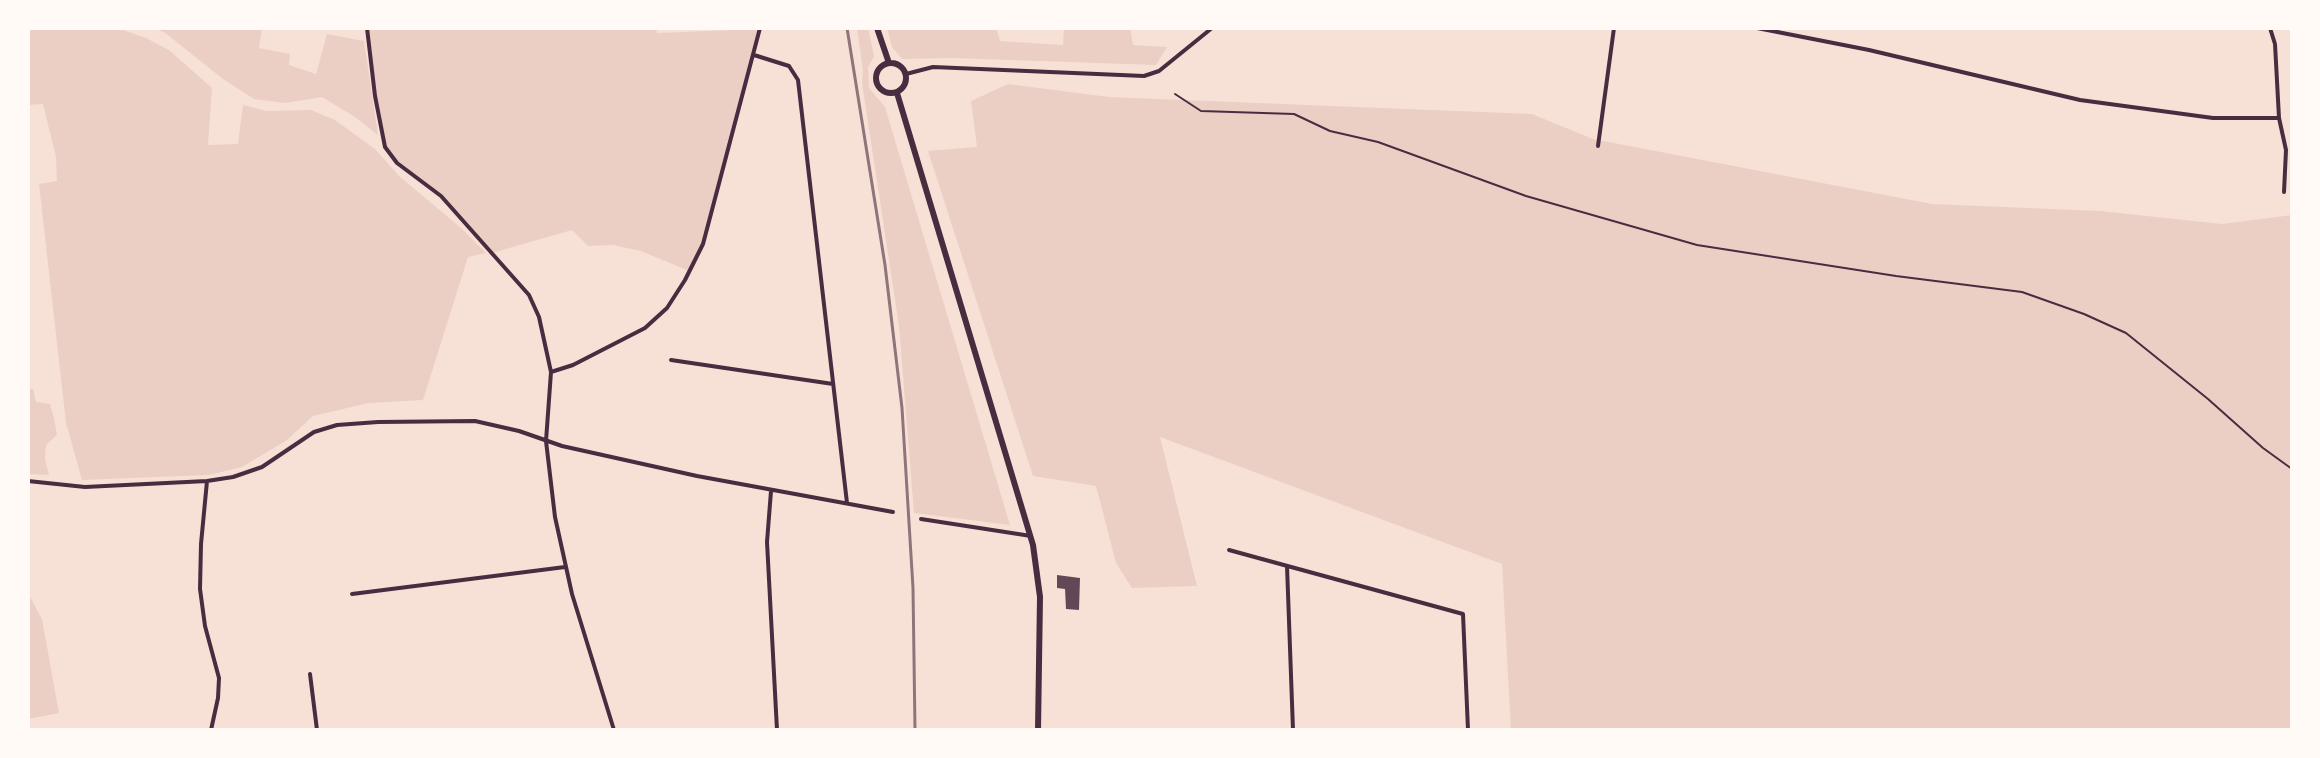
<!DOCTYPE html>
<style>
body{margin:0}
#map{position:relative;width:2320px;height:758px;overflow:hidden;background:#f7e1d7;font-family:"Titillium Web",sans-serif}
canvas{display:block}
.frame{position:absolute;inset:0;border:30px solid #fffaf5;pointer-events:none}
</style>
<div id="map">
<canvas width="2320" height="758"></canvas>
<div class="frame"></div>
</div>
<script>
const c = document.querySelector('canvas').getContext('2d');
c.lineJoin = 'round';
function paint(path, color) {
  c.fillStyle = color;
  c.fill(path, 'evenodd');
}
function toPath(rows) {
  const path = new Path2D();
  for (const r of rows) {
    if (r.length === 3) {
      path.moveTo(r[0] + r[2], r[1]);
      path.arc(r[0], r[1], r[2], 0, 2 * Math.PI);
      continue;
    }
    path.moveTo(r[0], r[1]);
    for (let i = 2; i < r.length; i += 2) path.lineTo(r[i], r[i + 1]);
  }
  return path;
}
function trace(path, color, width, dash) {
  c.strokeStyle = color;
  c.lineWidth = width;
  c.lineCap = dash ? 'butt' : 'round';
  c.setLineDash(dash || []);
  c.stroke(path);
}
paint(toPath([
 [28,28,118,28,146,38,169,50,212,88,208,145,238,144,243,105,267,111,311,110,335,120,375,149,399,176,461,228,486,253,468,257,423,400,369,403,313,416,287,440,242,467,209,475,82,480,66,423,39,184,57,181,56,157,43,104,28,105],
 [152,28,262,28,259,48,290,54,289,65,316,74,327,34,364,41,378,135,355,117,322,97,285,103,254,99,223,79,164,32],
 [367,28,656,28,657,33,759,29,703,244,689,271,641,251,613,245,588,246,572,230,492,253,441,196,397,163,385,147,375,96],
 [857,28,868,28,874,56,868,68,869,88,885,107,1010,525,914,513,899,326,862,83,863,71],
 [887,28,996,28,1000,41,1063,45,1064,29,1130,28,1133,45,1167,47,1156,65,952,58,902,59,892,47],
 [1008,84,1109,97,1532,114,1593,139,1932,204,2100,211,2222,224,2292,215,2292,730,1511,730,1502,564,1160,437,1197,586,1132,588,1116,563,1096,486,1033,476,928,151,977,147,971,101],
 [28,389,33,389,36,402,50,404,54,418,57,435,46,445,45,460,49,475,28,474],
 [28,593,42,619,59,713,28,719]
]), '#ebcfc5');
paint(toPath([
 [1057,575,1080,578,1079,610,1066,609,1065,589,1057,588]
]), '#644757');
trace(toPath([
 [1175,94,1201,111,1294,114,1330,131,1378,142,1526,196,1697,245,1896,276,2022,292,2084,314,2126,333,2208,399,2263,448,2292,469]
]), '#4a2c40', 2);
trace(toPath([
 [367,28,375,96,385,147,397,163,441,196,529,295,539,317,551,372],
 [1757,28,1869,50,2080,100,2213,118,2279,118],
 [2270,28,2275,44,2279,118,2286,150,2284,192],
 [754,55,789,66,798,80,847,503],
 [906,74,933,67,1144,76,1159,71,1212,28],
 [1598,146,1614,28],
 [671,360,833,384],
 [28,481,85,487,207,481,233,477,262,467,314,432,337,425,378,422,475,421,519,431,562,446,697,476,893,512],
 [207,481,201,544,200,589,205,626,219,678,218,698,211,730],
 [771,491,767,542,777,730],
 [921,519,1031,536],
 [1229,550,1463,614,1468,730],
 [1287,566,1293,730],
 [352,594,565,567],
 [310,674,317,730],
 [614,730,572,594,555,517,546,441,551,372,573,365,645,328,667,308,685,280,703,244,760,28]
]), '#4a2c40', 4);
trace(toPath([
 [877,28,889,63],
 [891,78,15],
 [897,93,1033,545,1040,597,1038,730]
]), '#4a2c40', 6);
trace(toPath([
 [847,28,885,265,902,408,913,588,915,730]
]), '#8f747c', 3);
</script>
